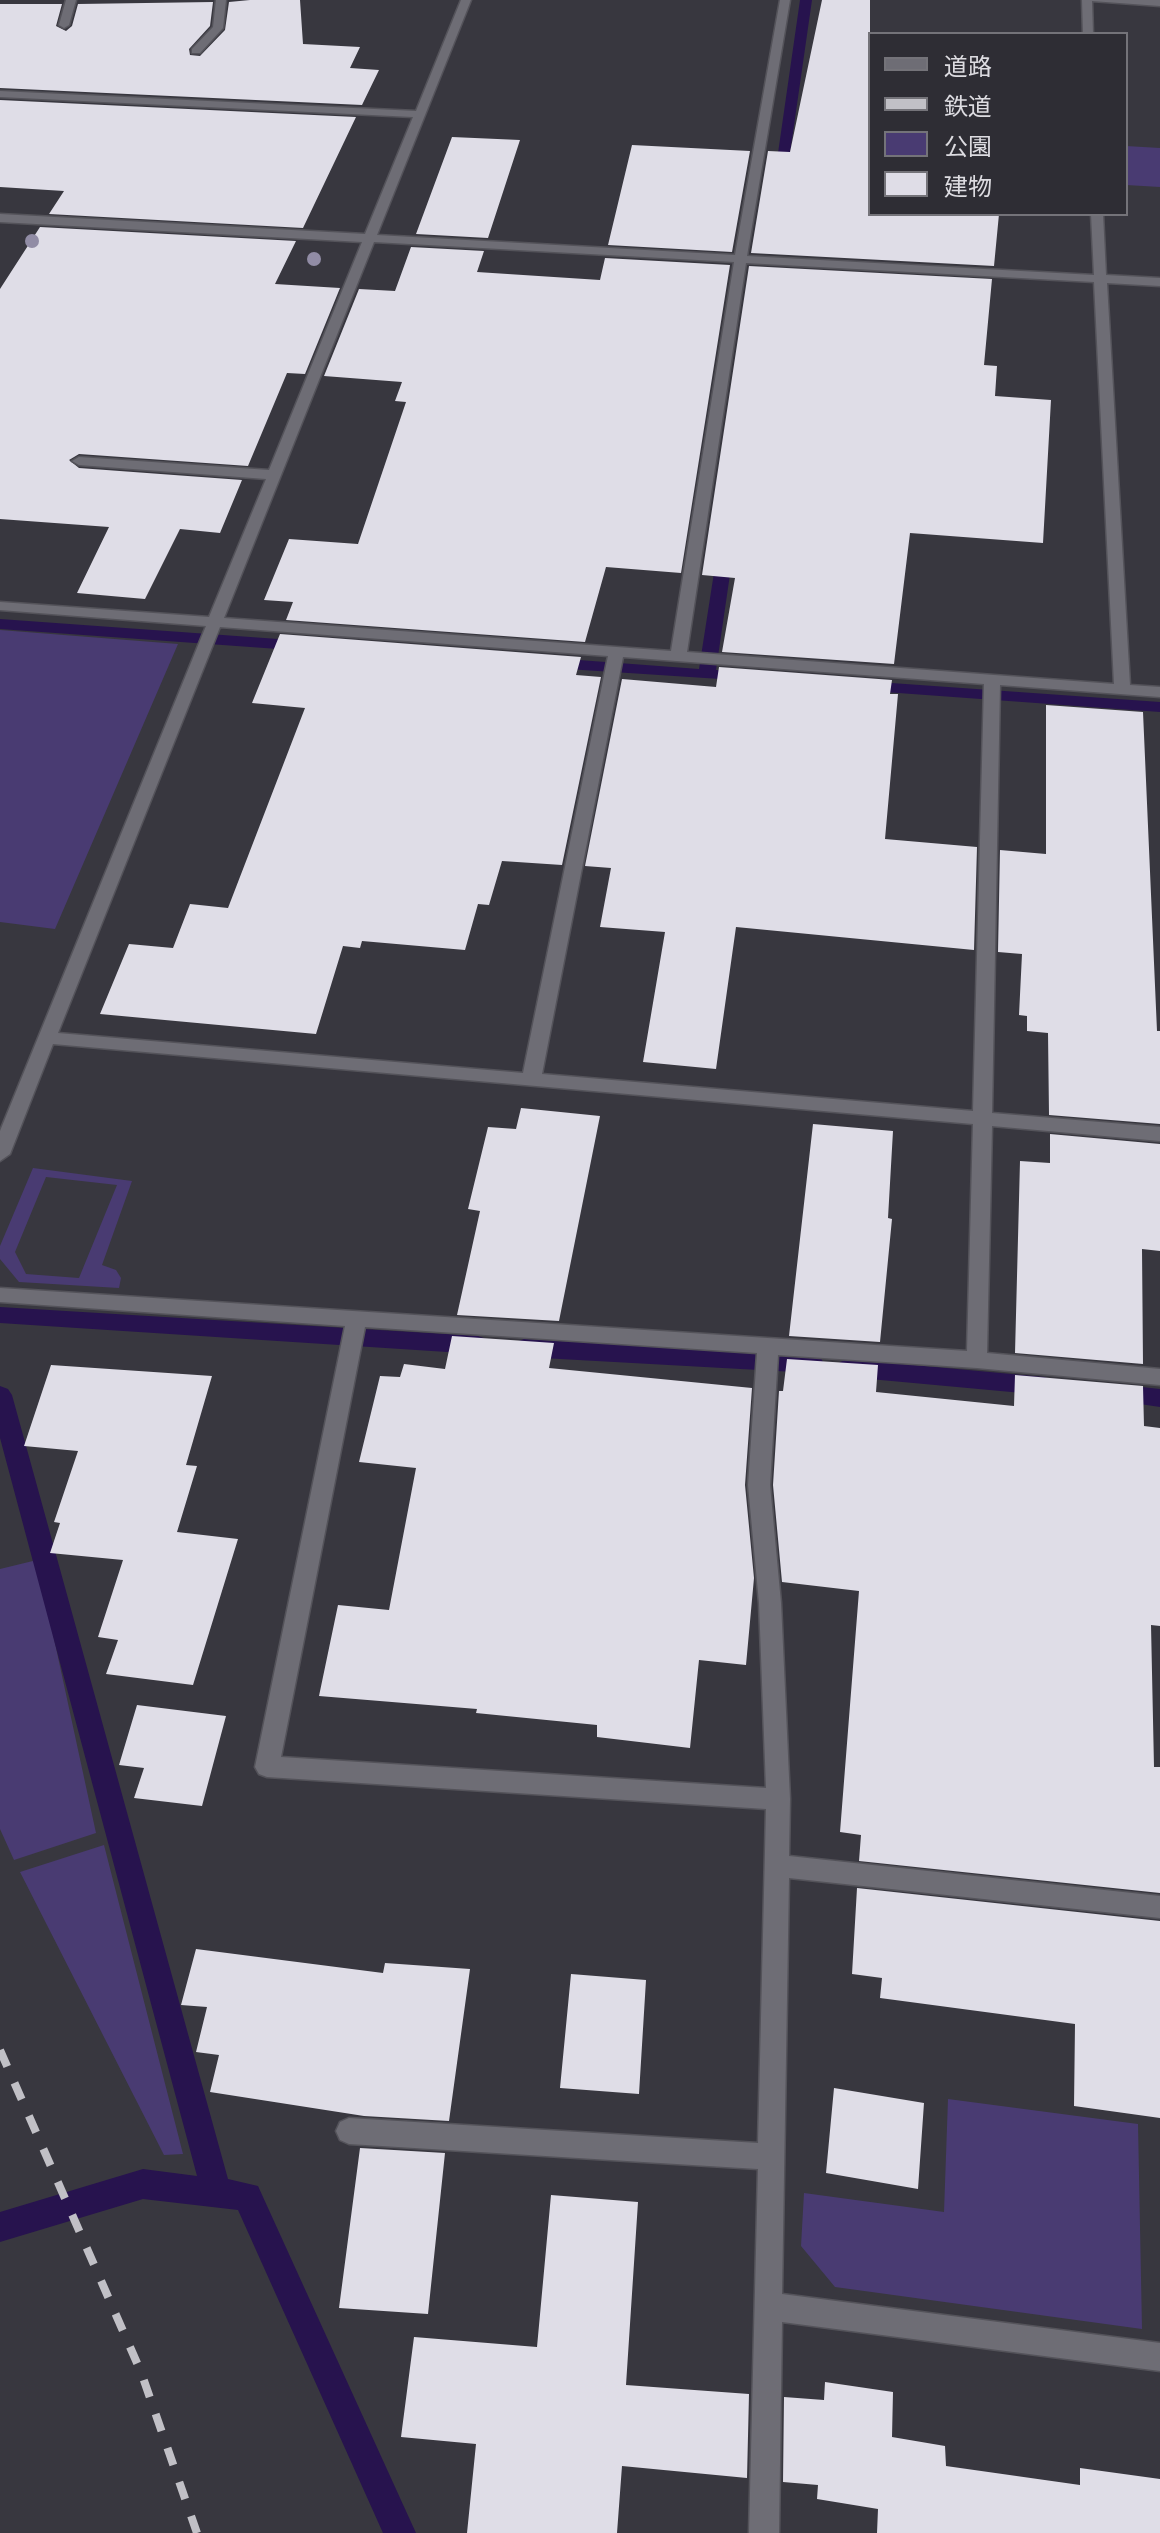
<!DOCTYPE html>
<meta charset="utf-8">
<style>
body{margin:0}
#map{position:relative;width:1160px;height:2533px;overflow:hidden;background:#38373f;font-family:"Exo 2","Noto Sans JP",sans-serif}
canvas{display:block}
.legend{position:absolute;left:868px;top:32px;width:260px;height:184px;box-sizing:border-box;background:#2e2d34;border:2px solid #747379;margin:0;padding:10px 14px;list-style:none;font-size:24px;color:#dddce1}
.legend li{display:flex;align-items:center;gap:16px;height:40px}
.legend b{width:40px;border:2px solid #747379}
</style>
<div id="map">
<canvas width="1160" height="2533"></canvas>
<ul class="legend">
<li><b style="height:10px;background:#6e6d75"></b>道路</li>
<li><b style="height:10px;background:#c1c0c6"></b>鉄道</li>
<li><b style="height:22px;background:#493b72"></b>公園</li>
<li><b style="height:22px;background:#dfdde7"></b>建物</li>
</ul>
</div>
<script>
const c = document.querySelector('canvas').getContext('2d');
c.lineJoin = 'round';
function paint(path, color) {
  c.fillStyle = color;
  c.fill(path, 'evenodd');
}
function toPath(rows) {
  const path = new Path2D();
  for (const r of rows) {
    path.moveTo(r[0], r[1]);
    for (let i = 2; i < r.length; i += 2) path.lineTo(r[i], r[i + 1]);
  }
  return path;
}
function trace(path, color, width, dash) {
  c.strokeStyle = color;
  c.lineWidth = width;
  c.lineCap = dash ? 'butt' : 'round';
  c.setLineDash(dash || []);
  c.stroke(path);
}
paint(toPath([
 [1126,146,1160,148,1160,187,1126,185],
 [0,630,178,644,55,929,0,922],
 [33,1168,132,1181,102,1265,116,1270,121,1278,119,1288,19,1282,0,1259,0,1246],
 [46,1177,117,1185,79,1278,26,1274,15,1252],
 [37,1560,96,1833,14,1860,0,1829,0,1569],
 [104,1845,183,2154,164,2155,20,1872],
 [948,2099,1138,2124,1142,2329,835,2287,801,2246,804,2193,944,2212]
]), '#493b72');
paint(toPath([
 [800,0,812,0,786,181,780,185,774,181,800,0],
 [726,542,734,547,716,670,751,673,754,677,751,681,552,668,544,663,552,658,699,669,718,547,726,542],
 [0,619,306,641,314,646,306,651,0,629,0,619],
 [863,681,1160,702,1160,712,857,690,854,686,863,681],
 [0,1307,478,1336,486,1339,489,1345,486,1351,478,1354,0,1323,0,1307],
 [524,1339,813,1355,821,1358,824,1364,821,1370,813,1373,524,1357,516,1354,513,1348,516,1342,524,1339],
 [848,1359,1044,1377,1052,1380,1055,1386,1052,1392,1044,1395,848,1377,840,1374,837,1368,840,1362,848,1359],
 [1114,1384,1160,1389,1160,1407,1106,1399,1102,1393,1106,1387,1114,1384],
 [0,1386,8,1389,12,1395,228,2179,258,2186,416,2533,383,2533,238,2210,143,2199,0,2242,0,2212,143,2169,197,2176,0,1438,0,1386]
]), '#27134e');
paint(toPath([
 [250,0,300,0,303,44,360,47,350,68,379,70,362,105,0,88,0,4,62,4,56,26,66,31,72,26,78,4,213,2,210,26,189,49,190,55,200,56,225,30,229,2],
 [822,0,870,0,870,214,999,214,994,266,751,253,768,151,790,152],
 [0,100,356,117,303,228,49,214,64,191,0,187],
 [452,137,520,140,488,238,416,234],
 [632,145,750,151,732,252,608,245],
 [40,227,296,241,275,284,340,288,305,374,287,373,248,466,79,454,69,460,79,468,242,480,220,533,180,529,145,599,77,593,109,527,0,519,0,289],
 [411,247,484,251,477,272,600,280,605,258,730,265,681,573,606,567,585,642,286,620,293,602,264,600,289,539,358,544,406,402,395,401,402,382,324,376,359,289,395,291],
 [749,266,992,279,984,365,997,366,995,396,1051,400,1043,543,910,533,894,664,722,652,735,578,702,575],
 [280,634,581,657,576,675,601,677,562,865,502,861,489,905,478,904,465,950,362,941,360,948,343,946,316,1034,100,1014,129,944,173,948,190,904,228,908,305,708,252,703],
 [719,667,892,680,890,694,898,694,885,839,977,847,974,950,736,927,716,1069,643,1062,665,932,600,927,611,868,585,866,622,679,716,687],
 [1046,705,1143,712,1157,1031,1160,1031,1160,1124,1049,1115,1048,1033,1027,1031,1027,1016,1019,1015,1022,954,998,952,1000,850,1046,854],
 [521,1108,600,1116,559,1321,457,1315,480,1211,468,1209,488,1127,516,1129],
 [813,1124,893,1131,888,1218,892,1219,880,1342,789,1336],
 [1050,1134,1160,1144,1160,1251,1142,1249,1143,1364,1015,1353,1020,1161,1050,1163],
 [452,1336,554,1343,549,1368,752,1388,745,1485,754,1578,746,1665,699,1660,690,1748,597,1737,597,1725,476,1713,477,1709,319,1696,338,1605,389,1610,416,1468,359,1462,380,1376,400,1377,404,1364,445,1369],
 [787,1359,878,1365,876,1392,1014,1406,1015,1375,1143,1386,1144,1426,1160,1428,1160,1626,1151,1625,1154,1767,1160,1767,1160,1893,859,1861,861,1835,840,1832,859,1591,782,1582,773,1485,779,1391,783,1391],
 [51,1365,212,1376,186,1465,197,1466,177,1532,238,1539,193,1685,106,1674,118,1640,98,1637,123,1560,50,1553,60,1523,54,1522,78,1451,24,1446],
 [137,1705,226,1716,202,1806,134,1798,144,1768,119,1765],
 [857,1888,1160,1921,1160,2118,1074,2106,1075,2024,880,1998,882,1978,852,1974],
 [196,1949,383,1973,385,1963,470,1969,449,2121,364,2116,210,2092,219,2055,196,2052,207,2007,181,2005],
 [571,1974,646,1980,639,2094,560,2088],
 [834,2088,924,2103,918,2189,826,2173],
 [360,2148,445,2153,428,2314,339,2308],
 [551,2195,638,2202,626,2385,749,2394,747,2478,622,2466,617,2533,467,2533,476,2444,401,2437,414,2337,537,2347],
 [825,2382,893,2392,892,2437,945,2446,946,2466,1080,2485,1080,2468,1160,2479,1160,2533,877,2533,878,2509,817,2499,818,2485,783,2482,784,2397,824,2400]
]), '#dfdde7');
const minor = toPath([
 [66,0,76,0,69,25,64,28,59,25,66,0],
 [216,0,226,0,223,28,200,53,192,53,192,49,213,27,216,0],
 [461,0,471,0,377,235,735,255,780,0,790,0,747,256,1094,275,1091,214,1103,214,1106,275,1160,278,1160,286,1107,283,1130,685,1160,687,1160,697,1000,685,992,1113,1160,1127,1160,1141,992,1126,987,1353,1160,1369,1160,1385,977,1368,778,1355,770,1485,781,1603,790,1799,789,1856,1160,1896,1160,1918,789,1878,782,2294,1160,2343,1160,2371,782,2322,779,2533,749,2533,758,2169,349,2144,340,2140,336,2131,340,2122,349,2118,758,2143,766,1809,267,1777,259,1774,255,1767,345,1326,0,1302,0,1288,967,1351,973,1124,53,1044,10,1154,0,1161,0,1131,206,626,0,610,0,602,209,617,266,479,79,465,72,461,79,457,269,470,362,242,0,222,0,214,365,234,413,117,0,97,0,91,416,111,461,0],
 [374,242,734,262,671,651,224,618,374,242],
 [746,263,1094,282,1114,684,687,652,746,263],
 [220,627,608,656,523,1073,58,1033,220,627],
 [623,657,984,684,973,1111,542,1074,623,657],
 [365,1327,757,1353,748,1485,759,1603,766,1788,281,1757,365,1327],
 [1082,0,1160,0,1160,6,1092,1,1093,34,1083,34,1082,0]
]);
trace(minor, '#54535a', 3);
paint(minor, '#6e6d75');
trace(toPath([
 [0,2050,141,2372,197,2533]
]), '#c1c0c6', 8, [18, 18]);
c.fillStyle = '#918ca5';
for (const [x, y] of [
 [32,241],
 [314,259]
]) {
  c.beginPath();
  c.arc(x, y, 7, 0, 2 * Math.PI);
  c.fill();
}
</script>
